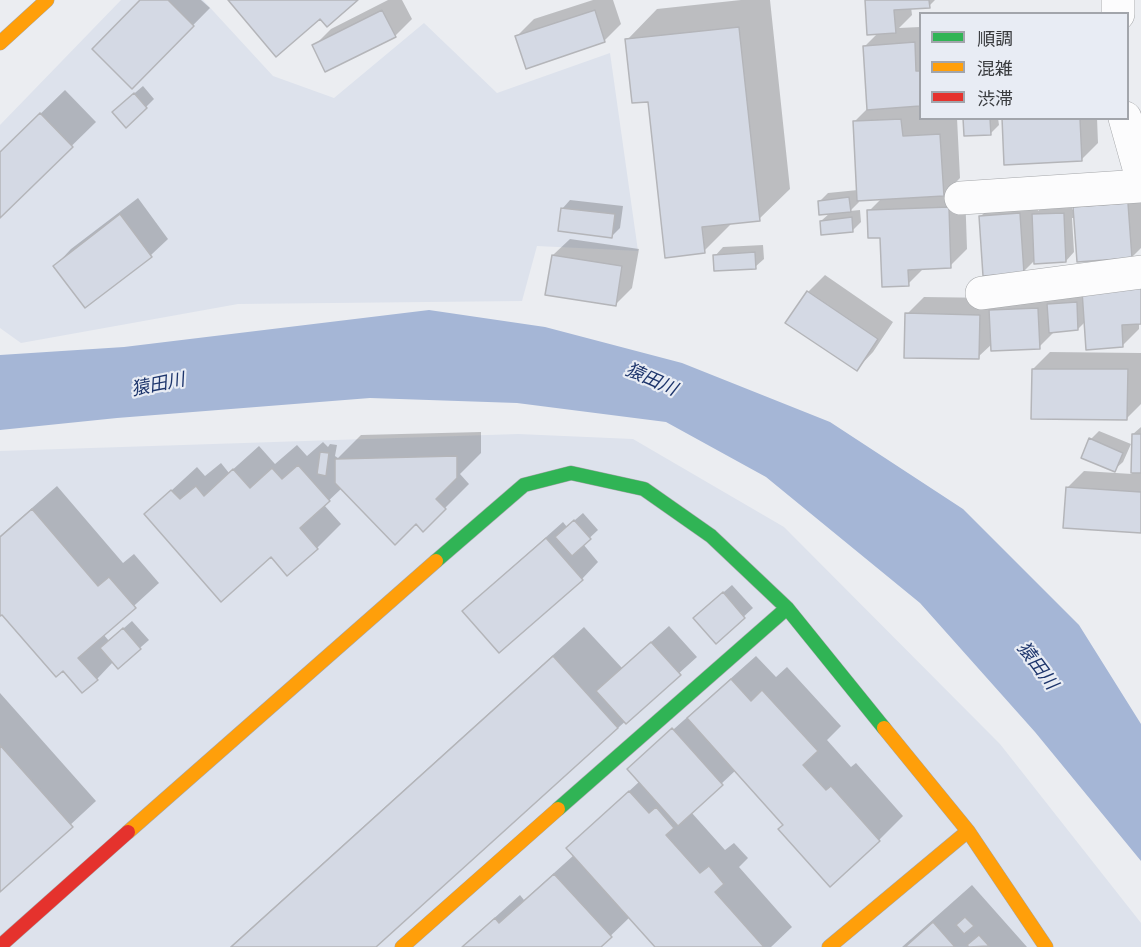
<!DOCTYPE html>
<meta charset="utf-8">
<style>
body{margin:0}
#map{position:relative;width:1141px;height:947px;overflow:hidden;background:#ebedf1;font-family:"Noto Sans","Noto Sans JP",sans-serif}
canvas{display:block}
.legend{position:absolute;left:919px;top:12px;width:210px;height:108px;box-sizing:border-box;background:#e8ecf4;border:2px solid #a2a5ab;margin:0;padding:8px 10px;list-style:none;font-size:18px;color:#393b3e}
.legend li{display:flex;align-items:center;gap:12px;height:30px}
.legend b{width:30px;border:2px solid #a2a5ab}
</style>
<div id="map">
<canvas width="1141" height="947"></canvas>
<ul class="legend">
<li><b style="height:8px;background:#30b455"></b>順調</li>
<li><b style="height:8px;background:#ff9f0a"></b>混雑</li>
<li><b style="height:8px;background:#e5322d"></b>渋滞</li>
</ul>
</div>
<script>
const c = document.querySelector('canvas').getContext('2d');
c.lineJoin = 'round';
function paint(path, color) {
  c.fillStyle = color;
  c.fill(path, 'evenodd');
}
function toPath(rows) {
  const path = new Path2D();
  for (const r of rows) {
    path.moveTo(r[0], r[1]);
    for (let i = 2; i < r.length; i += 2) path.lineTo(r[i], r[i + 1]);
  }
  return path;
}
function trace(path, color, width, dash) {
  c.strokeStyle = color;
  c.lineWidth = width;
  c.lineCap = dash ? 'butt' : 'round';
  c.setLineDash(dash || []);
  c.stroke(path);
}
function write(font, color, halo, rows, align = 'center') {
  c.font = font + ' "Noto Sans","Noto Sans JP",sans-serif';
  c.lineWidth = 4.5;
  c.setLineDash([]);
  c.textBaseline = 'middle';
  c.strokeStyle = halo;
  c.fillStyle = color;
  for (const [text, x, y, turn = 0] of rows) {
    c.save();
    c.translate(x, y);
    c.rotate((+turn || 0) * Math.PI / 180);
    c.textAlign = isNaN(turn) ? turn : align;
    if (halo) c.strokeText(text, 0, 0);
    c.fillText(text, 0, 0);
    c.restore();
  }
}
paint(toPath([
 [121,0,203,0,273,76,334,98,424,23,497,93,610,53,638,251,537,246,522,301,238,304,21,343,0,328,0,125],
 [518,434,633,439,784,527,1000,744,1141,923,1141,947,0,947,0,451]
]), '#dde2ec');
paint(toPath([
 [429,310,545,327,682,363,830,422,963,509,1079,625,1141,724,1141,861,1035,732,920,603,766,477,666,422,517,403,370,398,117,418,0,430,0,355,124,347]
]), '#a5b6d6');
paint(toPath([
 [142,0,201,0,210,8,132,87],
 [388,0,402,0,412,19,395,36,314,46,331,29],
 [593,0,613,0,621,24,604,41,517,36,534,19],
 [741,0,770,0,790,189,759,219,733,222,704,251,627,40,657,9],
 [866,0,935,0,929,6,911,7,912,15,899,28,920,27,919,120,957,118,960,178,947,191,965,190,967,249,950,266,925,267,908,284,869,211,882,198,858,199,859,202,850,211,860,210,861,222,853,230,821,221,830,213,820,201,828,193,858,190,854,122,868,108,865,46,878,33],
 [143,86,154,99,146,107,122,104],
 [65,90,96,122,0,216,0,153],
 [965,118,998,118,999,125,991,133],
 [1004,118,1097,118,1098,143,1081,160],
 [1141,187,1141,248,1132,257,1075,218,1072,218,1074,252,1066,261,1035,260,1024,271,980,217,997,200,1037,197,1038,211,1042,207,1072,205,1072,210,1091,191],
 [138,198,168,239,151,255,85,306,55,266,71,249],
 [570,200,623,206,620,228,612,236,562,209],
 [570,239,639,249,632,288,615,305,553,255],
 [763,245,764,259,755,267,715,256,723,247],
 [825,275,893,322,873,352,857,369,808,292],
 [1084,295,1141,322,1139,322,1139,329,1122,346,1086,321,1078,329,1056,330,1039,347,992,344,978,357,907,314,924,297,996,298],
 [1050,352,1141,353,1141,404,1127,418,1033,369],
 [1141,427,1141,532,1067,488,1084,471,1132,474,1133,434],
 [1099,431,1131,444,1123,462,1114,470,1091,439],
 [481,432,481,453,460,474,469,484,423,530,416,522,342,488,324,505,341,524,317,548,271,555,146,514,197,467,205,476,221,463,229,473,259,446,275,464,297,445,307,456,323,442,328,447,330,444,337,445,335,456,338,458,361,435],
 [57,486,123,563,134,554,159,583,103,634,109,641,132,621,149,640,118,667,113,662,97,679,63,669,2,613,0,614,0,536],
 [583,513,598,530,583,544,598,562,582,579,481,595,563,522,567,527],
 [732,585,753,608,716,642,703,610],
 [669,626,697,657,374,947,230,947,584,627,622,668],
 [756,656,776,677,787,667,841,726,827,740,851,767,856,763,903,816,879,840,785,825,736,770,691,812,725,850,734,843,748,858,739,867,792,927,771,947,657,947,630,917,599,947,462,947,520,895,524,900,574,855,568,848,640,781,629,769],
 [0,693,96,801,0,890],
 [972,885,1027,947,902,947]
]), '#0003');
const building = toPath([
 [140,0,168,0,194,26,132,89,92,49,140,0],
 [228,0,358,0,327,27,320,19,276,57,228,0],
 [865,0,929,0,930,8,894,10,896,33,867,35,865,0],
 [382,10,396,37,325,72,312,45,382,10],
 [595,10,605,42,526,69,515,36,595,10],
 [739,27,760,221,702,227,705,253,665,258,648,102,632,103,625,39,739,27],
 [915,42,916,71,920,71,920,106,867,110,863,46,915,42],
 [134,93,147,108,126,128,112,112,134,93],
 [40,113,73,147,0,218,0,152,40,113],
 [963,118,990,118,991,135,964,136,963,118],
 [1002,118,1080,118,1082,161,1004,165,1002,118],
 [901,119,903,136,940,134,944,196,857,201,853,121,901,119],
 [849,197,851,212,819,215,818,201,849,197],
 [1128,203,1132,258,1077,262,1073,207,1128,203],
 [949,207,951,268,908,270,909,286,882,287,880,238,868,238,867,210,949,207],
 [561,208,615,214,612,238,558,231,561,208],
 [1020,213,1024,273,983,276,979,216,1020,213],
 [1064,213,1066,262,1034,264,1032,214,1064,213],
 [120,214,152,257,85,308,53,266,120,214],
 [852,217,853,232,821,235,820,221,852,217],
 [755,252,756,269,714,271,713,255,755,252],
 [552,255,622,266,616,306,545,295,552,255],
 [1141,286,1141,324,1122,325,1123,347,1086,350,1082,291,1141,286],
 [807,291,878,339,857,371,785,323,807,291],
 [1077,302,1078,330,1049,333,1047,304,1077,302],
 [1038,308,1040,349,991,351,989,310,1038,308],
 [905,313,980,315,979,359,904,358,905,313],
 [1032,369,1128,369,1127,420,1031,419,1032,369],
 [1132,434,1141,434,1141,473,1131,473,1132,434],
 [1089,438,1123,453,1115,472,1081,458,1089,438],
 [320,452,329,453,326,476,317,474,320,452],
 [457,456,457,478,436,499,446,509,423,532,416,524,395,545,335,483,335,459,457,456],
 [298,465,330,501,300,528,318,549,287,576,271,557,221,602,144,514,171,490,180,499,196,486,204,496,233,469,250,488,272,468,282,479,298,465],
 [1066,487,1141,492,1141,533,1063,528,1066,487],
 [32,509,98,586,109,577,136,608,78,658,98,680,82,693,63,671,56,677,2,615,0,616,0,537,32,509],
 [574,520,591,539,572,556,555,537,574,520],
 [546,538,583,580,499,653,462,611,546,538],
 [723,592,745,618,716,644,693,618,723,592],
 [123,628,141,649,118,669,100,648,123,628],
 [651,642,681,675,626,724,596,691,651,642],
 [553,656,618,728,376,947,231,947,553,656],
 [731,679,751,701,762,690,818,751,803,765,826,790,831,786,880,841,830,887,778,829,783,825,687,718,731,679],
 [672,728,723,785,678,826,627,769,672,728],
 [0,745,73,827,0,892,0,745],
 [629,791,649,813,656,807,674,828,666,835,700,873,709,866,724,884,715,892,764,947,655,947,566,848,629,791],
 [554,874,612,937,601,947,462,947,495,918,499,923,554,874],
 [965,917,974,926,964,934,956,925,965,917],
 [933,922,955,947,905,947,933,922],
 [979,935,989,946,969,947,967,945,979,935]
]);
paint(building, '#d4d9e4');
trace(building, '#b4b5b9', 1.5);
const street = toPath([
 [1118,0,1118,14],
 [1125,118,1141,175],
 [961,198,1141,186],
 [982,293,1141,272]
]);
const fast = toPath([
 [436,561,524,485,571,473,644,489,711,536,787,608,884,728],
 [558,809,787,608]
]);
const slow = toPath([
 [0,43,47,0],
 [884,728,968,831,1046,947],
 [128,832,436,561],
 [402,947,558,809],
 [829,947,968,831]
]);
const jam = toPath([
 [0,946,128,832]
]);
trace(street, '#a4a6a9', 34);
trace(fast, '#a4a6a9', 15);
trace(slow, '#a4a6a9', 15);
trace(jam, '#a4a6a9', 15);
trace(street, '#fcfcfd', 33);
trace(fast, '#30b455', 14);
trace(slow, '#ff9f0a', 14);
trace(jam, '#e5322d', 14);
write('italic 18px', '#1d356c', '#e8ecf4', [
 ["猿田川",651,380,24],
 ["猿田川",158,385,-11],
 ["猿田川",1037,666,53]
]);
</script>
